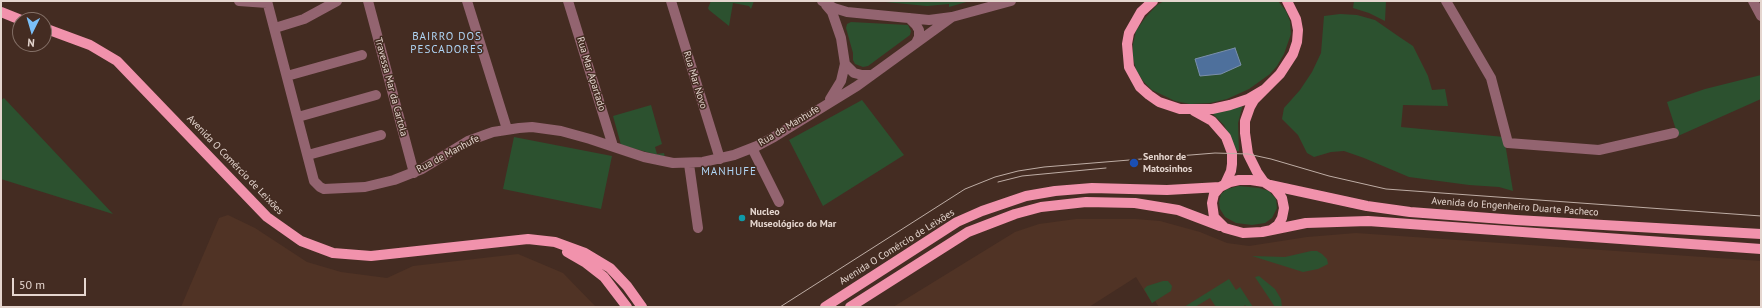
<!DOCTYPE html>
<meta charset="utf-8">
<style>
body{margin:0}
#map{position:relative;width:1762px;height:308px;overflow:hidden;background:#442c22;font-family:"PT Sans",sans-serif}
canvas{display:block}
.frame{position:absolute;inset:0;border:2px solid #e5d6cf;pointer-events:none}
.north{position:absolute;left:12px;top:12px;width:40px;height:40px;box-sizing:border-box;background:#442c22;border:1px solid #847067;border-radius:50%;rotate:185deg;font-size:11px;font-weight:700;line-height:16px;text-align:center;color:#e5d6cf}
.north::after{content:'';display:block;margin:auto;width:14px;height:18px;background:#7abff8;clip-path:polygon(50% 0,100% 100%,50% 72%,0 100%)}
.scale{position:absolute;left:12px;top:278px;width:74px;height:18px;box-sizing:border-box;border:2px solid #e5d6cf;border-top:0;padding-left:5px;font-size:12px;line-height:14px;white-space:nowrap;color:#e5d6cf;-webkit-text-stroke:3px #442c22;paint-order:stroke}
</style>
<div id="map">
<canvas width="1762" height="308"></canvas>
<div class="frame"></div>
<div class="north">N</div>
<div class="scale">50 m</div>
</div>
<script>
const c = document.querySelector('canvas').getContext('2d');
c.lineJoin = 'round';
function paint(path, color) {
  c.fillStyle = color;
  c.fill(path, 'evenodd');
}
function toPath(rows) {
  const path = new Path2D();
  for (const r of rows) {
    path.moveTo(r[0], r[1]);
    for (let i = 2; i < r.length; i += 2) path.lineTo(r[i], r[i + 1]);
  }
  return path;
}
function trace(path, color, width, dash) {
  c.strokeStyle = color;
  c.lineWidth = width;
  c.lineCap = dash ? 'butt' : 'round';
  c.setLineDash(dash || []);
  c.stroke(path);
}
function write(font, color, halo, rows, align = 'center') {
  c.font = font + ' "PT Sans",sans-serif';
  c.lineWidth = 3;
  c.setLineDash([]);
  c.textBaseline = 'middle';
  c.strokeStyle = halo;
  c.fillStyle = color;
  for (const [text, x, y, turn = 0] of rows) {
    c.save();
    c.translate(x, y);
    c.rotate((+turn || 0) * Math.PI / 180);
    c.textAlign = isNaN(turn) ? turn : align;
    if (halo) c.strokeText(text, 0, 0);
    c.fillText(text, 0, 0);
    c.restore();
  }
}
paint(toPath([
 [228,215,255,228,307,262,341,272,387,278,413,266,518,254,563,273,596,307,181,307,219,218],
 [1076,219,1136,219,1160,221,1200,232,1227,243,1249,246,1307,237,1356,233,1761,261,1761,307,1247,307,1245,305,1243,307,1159,307,1155,301,1152,303,1136,277,1089,307,893,307,1015,232,1039,224]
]), '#503325');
paint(toPath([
 [711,1,754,1,751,9,749,6,733,3,729,26,709,10,708,8],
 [875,1,970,1,949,7,949,4,927,6],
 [1164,1,1278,1,1286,11,1290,21,1291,34,1284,54,1277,66,1270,74,1249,89,1227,99,1210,103,1190,104,1175,101,1152,90,1143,81,1136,70,1133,58,1133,44,1136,31,1145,18,1157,5],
 [1354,1,1386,1,1385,21,1369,13,1353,8],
 [1340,14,1357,15,1375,20,1398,36,1413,46,1428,76,1432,90,1445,89,1448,106,1403,105,1401,127,1504,137,1513,191,1499,187,1469,185,1409,177,1364,158,1344,151,1331,152,1314,157,1307,153,1298,135,1282,119,1284,108,1300,90,1312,72,1321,53,1324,16],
 [851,22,908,25,911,31,910,35,868,66,863,67,855,64,853,60,853,53,846,28,847,24],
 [1761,75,1761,99,1678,136,1667,102,1705,89],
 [4,98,113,214,1,179,1,100],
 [862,100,904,155,823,206,789,140],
 [1243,104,1238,123,1239,151,1237,151,1224,125,1212,113],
 [651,105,662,144,655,147,657,154,664,153,665,157,621,145,613,116],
 [514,137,612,156,601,209,503,189],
 [1239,186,1259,188,1269,191,1276,199,1277,208,1272,218,1265,223,1252,225,1236,223,1225,217,1220,209,1219,202,1221,194,1227,189],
 [1311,251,1317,251,1322,254,1327,259,1328,264,1318,269,1303,272,1252,256,1285,257],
 [1259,276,1275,289,1281,299,1282,307,1275,307,1255,277],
 [1229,279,1236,290,1240,287,1253,307,1247,307,1245,305,1243,307,1216,307,1210,298,1195,307,1184,307],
 [1163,281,1168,281,1172,286,1171,291,1152,303,1144,289,1147,286]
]), '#2c512f');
const water = toPath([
 [1235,48,1241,65,1221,74,1200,76,1195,59,1235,48]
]);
paint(water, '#4e709c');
trace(water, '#7b8fab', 1);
trace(toPath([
 [239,1,267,3],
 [267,1,314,181,320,187,324,189,365,187,394,180,422,169,468,141,493,132,519,128,532,127,561,131,590,139,644,157,673,163,703,162,734,155,757,146,774,137,857,86,952,17],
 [368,1,414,173],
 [467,1,507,129],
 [568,1,613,146],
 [671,1,720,159],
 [822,1,834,8,847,12,929,20,952,17,1011,1],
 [1446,1,1491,78,1508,143,1599,150,1674,133],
 [1753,1,1761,16],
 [826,5,832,12,841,38,845,64,841,81,830,99],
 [909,18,916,25,919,30,919,37,916,43],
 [275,28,304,19,337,1],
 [845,64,854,73,862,75,872,75],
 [287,76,362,55],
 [298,117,376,95],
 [752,148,779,202],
 [308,155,381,135],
 [689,164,698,228]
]), '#936470', 10);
trace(toPath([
 [1153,1,1141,12,1129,33,1127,44,1129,67,1140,87,1149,95,1159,102,1180,109,1212,109,1230,105,1248,99,1265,89],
 [1,12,21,20],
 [44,28,90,45,117,61,267,217,301,241,333,253,371,256,528,239,555,242,585,253,610,268,627,286,642,307],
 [1194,111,1212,121,1226,137,1232,153,1232,164,1231,171,1225,184],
 [1264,182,1257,172,1248,154,1245,133,1245,121,1250,107,1254,100,1280,74,1293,54,1297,42,1298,30,1296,19,1287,1],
 [1270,185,1367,206,1410,212,1516,220,1761,234],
 [1271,230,1278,225,1282,218,1284,208,1282,198,1275,189,1264,182,1251,180,1239,180,1230,182,1220,187,1214,194,1212,203,1214,217,1225,228,1243,233,1262,232,1306,223,1368,221,1761,249],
 [567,252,586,263,604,277,627,307],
 [825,307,957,222,982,211,1026,196,1055,191,1092,188,1167,190,1220,187],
 [850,307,968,232,1015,214,1041,207,1086,202,1135,203,1178,210,1220,226]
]), '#f192ac', 10);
trace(toPath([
 [998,182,1022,176,1106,168],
 [780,307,965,189,995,177,1018,171,1044,167,1215,153,1248,154,1271,159,1329,176,1386,189,1761,216]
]), '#beada5', 1);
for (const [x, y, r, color] of [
 [1134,163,5,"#1a4fb4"],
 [742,218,4,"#0f9aa8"]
]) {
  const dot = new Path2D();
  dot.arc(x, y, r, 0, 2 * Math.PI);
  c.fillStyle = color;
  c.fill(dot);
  trace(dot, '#442c22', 1.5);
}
write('10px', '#e5d6cf', '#442c22', [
 ["Rua Mar Apartado",591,74,73],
 ["Rua Mar Novo",695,80,73],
 ["Travessa Mar da Cartola",391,87,75],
 ["Rua de Manhufe",789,126,-31],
 ["Rua de Manhufe",448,154,-28],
 ["Avenida O Comércio de Leixões",235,165,46],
 ["Avenida do Engenheiro Duarte Pacheco",1515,207,4],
 ["Avenida O Comércio de Leixões",897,247,-32]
]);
write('bold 10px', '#e5d6cf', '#442c22', [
 ["Senhor de",1143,157],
 ["Matosinhos",1143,169],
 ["Nucleo",750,212],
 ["Museológico do Mar",750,224]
], 'left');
c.letterSpacing = '1px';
write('11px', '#b0d6f6', '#442c22', [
 ["BAIRRO DOS",447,37],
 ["PESCADORES",447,50],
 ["MANHUFE",729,172]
]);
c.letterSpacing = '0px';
</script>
